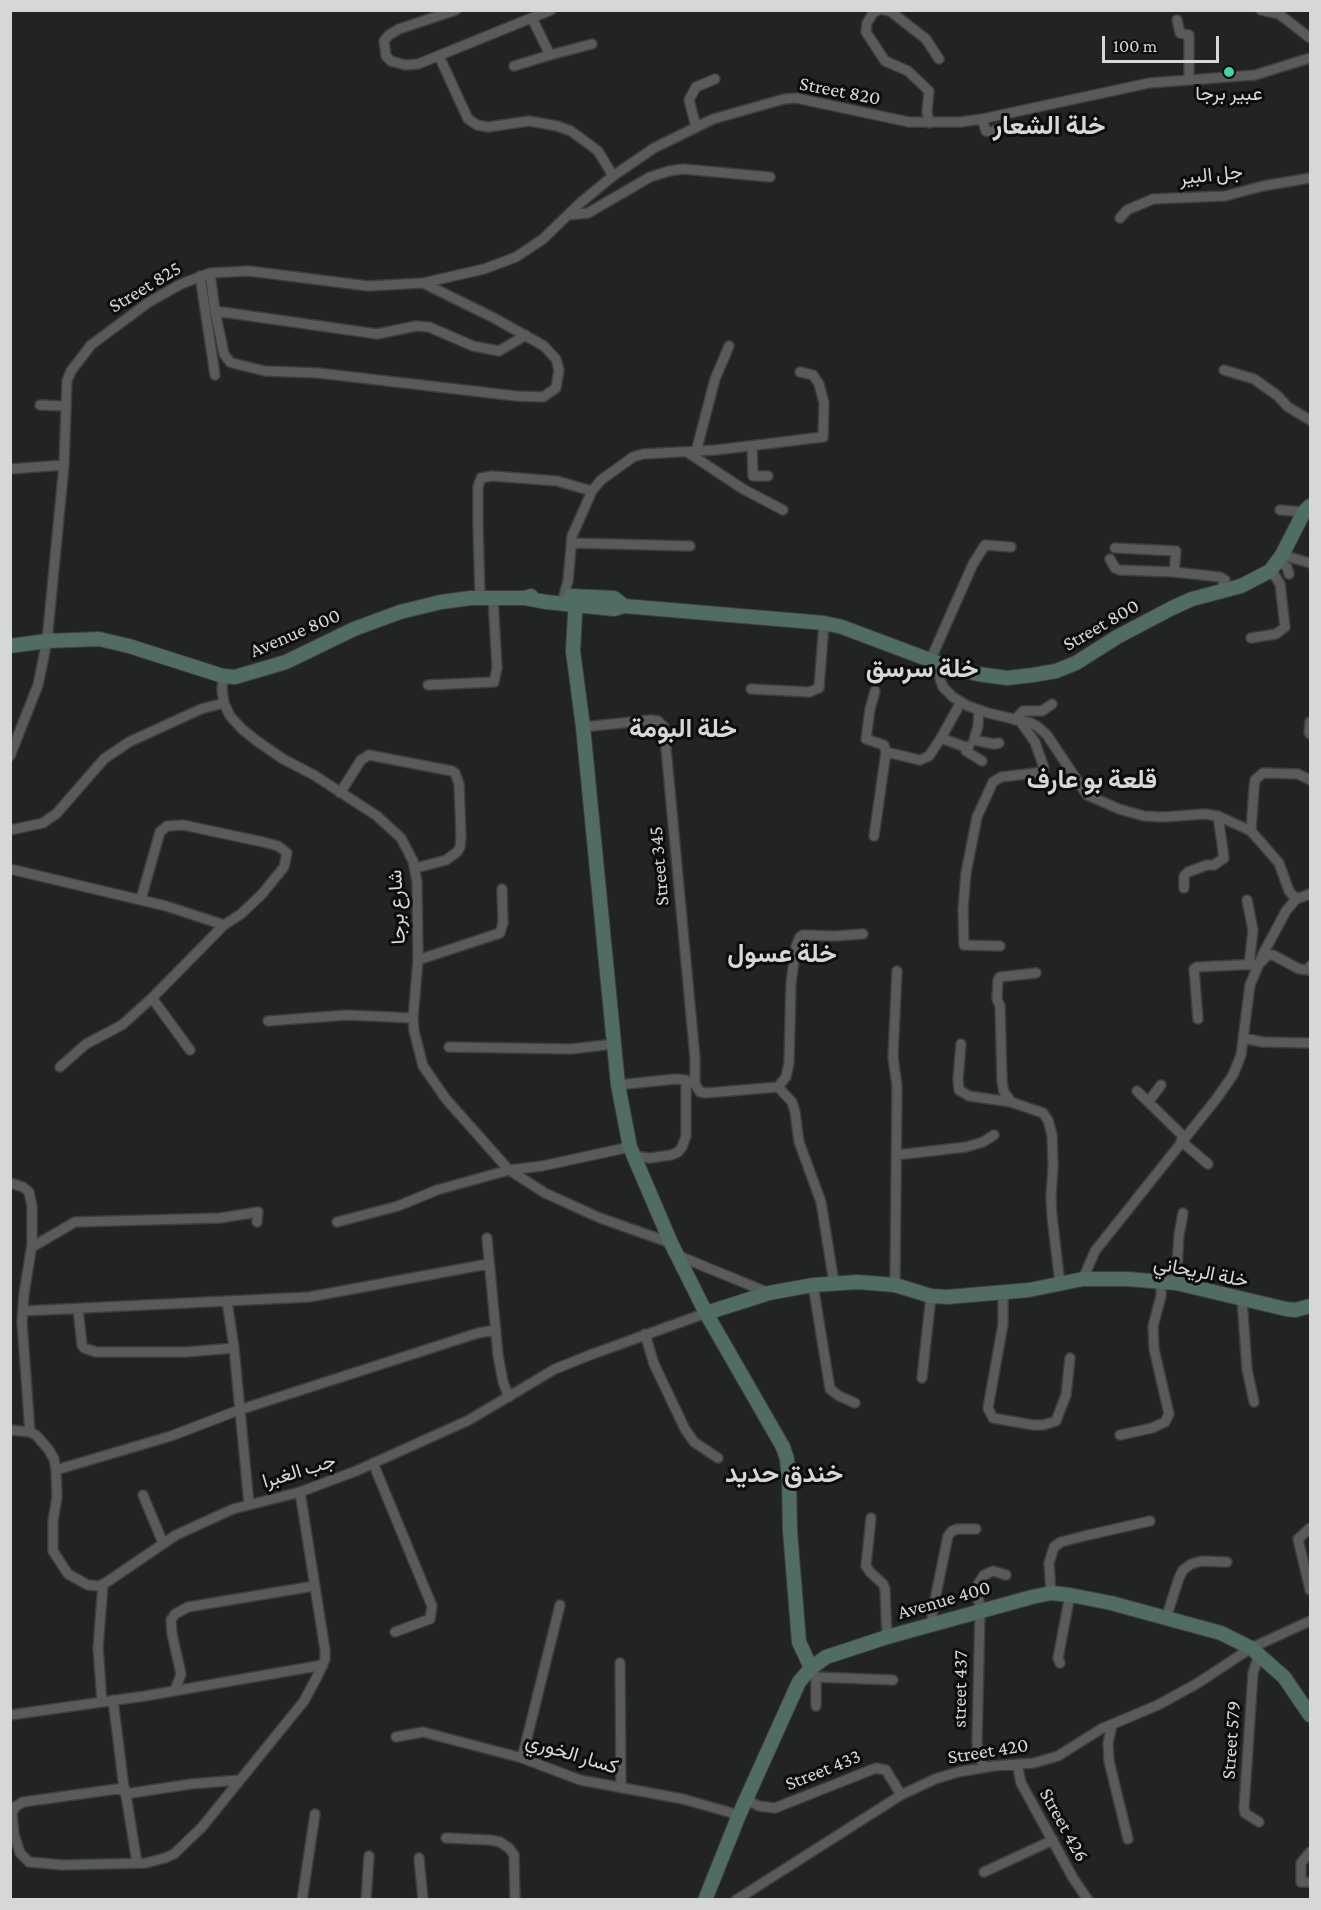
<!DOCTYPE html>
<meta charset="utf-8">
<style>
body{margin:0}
#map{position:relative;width:1321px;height:1910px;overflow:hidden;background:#212423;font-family:"Crimson Pro",serif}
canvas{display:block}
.frame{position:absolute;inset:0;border:12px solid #d6d8d7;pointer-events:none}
.scale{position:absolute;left:1102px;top:36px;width:117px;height:27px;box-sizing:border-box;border:3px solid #d6d8d7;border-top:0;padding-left:8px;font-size:18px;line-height:21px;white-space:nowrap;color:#d6d8d7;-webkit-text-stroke:4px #0c0d0c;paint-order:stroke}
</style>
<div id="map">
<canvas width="1321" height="1910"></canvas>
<div class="frame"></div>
<div class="scale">100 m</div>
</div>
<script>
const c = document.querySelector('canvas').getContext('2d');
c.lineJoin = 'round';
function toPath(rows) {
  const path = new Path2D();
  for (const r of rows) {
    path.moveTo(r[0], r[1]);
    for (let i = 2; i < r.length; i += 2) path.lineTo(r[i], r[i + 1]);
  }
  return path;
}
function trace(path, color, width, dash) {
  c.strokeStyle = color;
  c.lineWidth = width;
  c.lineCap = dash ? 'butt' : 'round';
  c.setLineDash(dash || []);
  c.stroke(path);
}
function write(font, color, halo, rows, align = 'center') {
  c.font = font + ' "Crimson Pro",Vazirmatn,serif';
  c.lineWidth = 6;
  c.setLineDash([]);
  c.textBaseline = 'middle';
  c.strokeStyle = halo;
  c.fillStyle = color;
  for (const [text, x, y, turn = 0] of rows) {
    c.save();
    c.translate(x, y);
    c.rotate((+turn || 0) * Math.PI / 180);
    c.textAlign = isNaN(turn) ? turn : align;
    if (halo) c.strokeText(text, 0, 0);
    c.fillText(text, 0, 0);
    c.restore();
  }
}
const street = toPath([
 [456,10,399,29,389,35,384,41,386,56,391,61,405,65,418,64,551,10],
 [879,10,873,13,867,23,866,32,885,61,908,71,929,91,927,112,929,123],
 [885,10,890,11,926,39,939,59],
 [1261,10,1279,14,1310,38],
 [532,18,550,55,592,44],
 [1177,20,1180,33,1189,35,1189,80],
 [439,56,468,119,477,125,488,127,529,121,557,126,571,131,598,151,613,176,654,148,713,119,784,99,796,98,909,122,960,122,982,119,1149,83,1255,75,1310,58],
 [514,66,550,55],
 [982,119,986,131,992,132,999,128],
 [696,127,689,100,696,87,715,79],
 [568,215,588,213,650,177,669,171,683,169,770,177],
 [1120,218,1127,210,1153,199,1225,196,1263,186,1310,178],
 [210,273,215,311,224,354,230,362,236,364,265,371,318,373,516,396,543,397,556,388,559,370,556,359,544,346,494,318,423,283],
 [200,276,215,375],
 [215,311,377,334,416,326,429,327,473,346,499,351,526,335],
 [1224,370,1254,379,1278,396,1288,407,1310,420],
 [40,405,65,406],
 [752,446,753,476,768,476],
 [687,452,743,489,783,510],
 [696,452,715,379,729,346],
 [10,469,64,465],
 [1280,510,1304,512],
 [571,543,690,546],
 [1115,548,1176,551,1174,572,1220,577,1225,580,1221,590],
 [1282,555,1310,563],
 [1110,559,1115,568,1120,570,1174,572],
 [1278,561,1287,567,1289,574],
 [564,595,568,581,572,536,592,491,601,480,633,457,643,454,716,450,823,437,824,403,819,384,813,375,800,372],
 [480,598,478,524,478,487,481,478,492,476,557,481,592,491],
 [1251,638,1276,634,1285,627,1280,584,1275,576,1270,571],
 [930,661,973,564,985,545,1011,547],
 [940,665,940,679,943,687,953,697,968,706,988,713,1031,723,1038,727,1047,735,1087,795,1119,809,1144,816,1163,817,1205,814,1218,816,1251,831,1279,863,1289,891,1296,899,1310,894],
 [428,685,494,682,497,668,493,598],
 [751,689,809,692,819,688,824,623],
 [961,702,941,738,968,748],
 [224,703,230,716,242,729,257,741,283,759,314,775,377,816,401,838,413,861,417,882,418,960,413,1018,414,1031,423,1066,446,1099,509,1170,545,1193,600,1218,671,1243],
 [979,710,978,726,974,740,994,744,999,743],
 [1015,720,1023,711,1042,711,1052,704],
 [1310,722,1309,732,1310,734],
 [583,727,651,720,658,721,664,727,695,1058,695,1084],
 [969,746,966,751,982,761],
 [886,752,920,760,929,756,941,738],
 [10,756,38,685,47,641,64,465,67,381,71,371,91,345,149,302,181,284,210,273,249,271,368,286,423,283,484,269,516,257,543,239,579,204,613,176],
 [340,793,361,760,369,755,452,771,455,773,459,784,461,837,460,847,457,852,446,860,416,868],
 [10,830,43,823,57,813,104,759,129,742,201,709,224,703,222,690,223,676],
 [1251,831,1254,788,1255,780,1263,773,1298,774,1310,780],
 [874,836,886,752,884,745,866,739,870,709,875,691],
 [10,869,166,906,224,925],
 [1184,888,1184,876,1188,872,1207,865,1214,865,1224,858,1218,816],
 [1247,900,1253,930,1249,965],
 [1000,946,964,945,963,909,966,873,977,817,993,782,1001,777,1043,772,1044,768,1035,742,1020,721],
 [418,960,500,933,503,923,502,889],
 [1036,973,1000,977,998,980,997,999,1000,1006,1002,1082,1004,1092,1011,1102,1043,1113,1048,1120,1052,1135,1053,1166,1051,1197,1052,1216,1060,1284],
 [152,998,190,1050],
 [1198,1019,1194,969,1197,967,1259,964,1268,955,1273,955,1299,969,1308,970,1310,966],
 [268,1021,347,1015,413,1018],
 [1243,1038,1263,1042,1310,1043],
 [961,1044,958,1079,959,1090,969,1096,1011,1102],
 [449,1047,571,1049,614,1044],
 [60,1067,86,1044,122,1025,152,998,224,925,241,914,262,894,284,867,287,853,278,846,263,842,183,825,167,826,160,832,141,899],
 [618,1085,675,1079,686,1080,695,1084,700,1092,706,1093,778,1087],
 [1137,1091,1184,1137],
 [1149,1101,1161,1085],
 [1181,1141,1208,1164],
 [896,1155,966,1147,983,1142,994,1135],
 [634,1156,650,1158,671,1155,678,1152,682,1147,686,1136,686,1080],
 [10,1183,23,1187,29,1192,32,1206,32,1244,24,1294,22,1322,30,1432],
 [337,1222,398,1206,437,1190,509,1170,542,1166,630,1147],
 [487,1238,498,1355,503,1382,509,1397],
 [32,1247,75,1222,220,1218,258,1212,257,1222],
 [679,1256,769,1293],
 [1083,1279,1095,1251,1217,1098,1233,1075,1241,1055,1250,985,1264,952,1286,911,1296,899],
 [834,1283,821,1202,799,1142,795,1112,792,1102,778,1087,786,1077,789,1063,791,983,796,946,800,937,803,935,835,936,863,934],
 [1176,1283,1179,1235,1183,1213],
 [813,1285,830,1389,839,1396,855,1403],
 [895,1285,897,1086,893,1057,897,971],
 [1003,1293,1003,1324,988,1408,993,1418,1033,1425,1043,1425,1056,1421,1066,1395,1070,1358],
 [1242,1300,1247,1369,1254,1402],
 [227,1301,234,1348,249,1504],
 [78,1309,82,1345,84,1348,96,1352,186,1352,234,1348],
 [23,1311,309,1297,488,1264],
 [645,1334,654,1364,685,1429,694,1442,718,1458],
 [922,1378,931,1296],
 [10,1430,30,1432,36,1435,49,1450,54,1459,56,1470,57,1497,53,1521,53,1551,68,1574,88,1585,99,1586,107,1582,176,1535,233,1509,300,1492,356,1471,469,1420,555,1369,590,1355,706,1313],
 [1120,1435,1152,1428,1165,1422,1169,1414,1154,1349,1153,1326,1161,1296,1161,1282],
 [373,1463,432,1606,430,1619,395,1632],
 [56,1470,171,1436,239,1410,478,1333,496,1330],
 [143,1495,163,1543],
 [871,1518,866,1566,870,1572,883,1584,885,1589,887,1637],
 [1310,1528,1298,1539,1310,1590],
 [1051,1593,1049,1563,1054,1547,1061,1542,1084,1536,1150,1521],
 [1166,1618,1179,1578,1183,1570,1191,1564,1202,1561,1227,1562],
 [933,1625,932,1614,948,1536,952,1531,957,1529,976,1529],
 [1259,1655,1253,1673,1244,1808,1245,1813,1259,1822],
 [620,1663,621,1788],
 [1060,1663,1058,1658,1070,1595],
 [811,1668,816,1677,893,1680],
 [816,1677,816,1706],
 [175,1690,181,1674,172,1634,171,1620,175,1614,188,1607,314,1586],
 [113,1700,124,1788,23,1802,16,1806,12,1813,14,1834,20,1853,29,1862,63,1865,146,1863,165,1858,174,1854,202,1827,304,1701,318,1675,325,1659,325,1650,300,1492],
 [102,1702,98,1648,103,1584],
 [10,1715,145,1696,323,1665],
 [1112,1725,1108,1743,1109,1761,1128,1839],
 [396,1737,423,1732,522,1758,580,1780,683,1799,739,1815],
 [522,1758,560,1605],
 [1017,1764,1021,1783,1073,1878,1088,1900],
 [984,1767,978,1754,977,1741,980,1611,977,1586,984,1575,993,1571,1006,1575],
 [125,1789,137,1863],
 [125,1794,191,1784,239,1780],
 [746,1800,759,1806,775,1808,876,1768,886,1770,901,1795],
 [446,1838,490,1840,500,1842,509,1848,514,1855,515,1900],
 [1310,1852,1301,1863,1301,1882,1310,1882],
 [419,1858,423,1900],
 [984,1872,1053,1840],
 [302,1900,315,1814],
 [366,1900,369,1856],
 [736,1900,901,1795,935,1779,958,1772,993,1766,1034,1763,1058,1756,1101,1729,1158,1705,1198,1683,1251,1648,1310,1621]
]);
const secondary = toPath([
 [571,596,614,598,624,606],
 [576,596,573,651,583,727,618,1085,630,1147,671,1243,706,1313,783,1447,787,1459,789,1481,790,1531,799,1642,811,1668],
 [525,598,546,602,614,609,624,606,824,623,842,627,954,669,978,674,1007,678,1033,675,1056,671,1076,663,1117,637,1172,608,1192,599,1241,586,1270,571,1282,555,1304,512,1310,506],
 [10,646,47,641,99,639,129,646,223,676,235,677,286,662,354,629,400,612,441,602,471,598,525,598,531,596],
 [706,1313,769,1293,813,1285,858,1282,895,1285,931,1296,947,1297,1029,1290,1083,1279,1127,1279,1176,1283,1286,1309,1295,1310,1310,1306],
 [705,1900,739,1815,799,1682,811,1668,826,1657,887,1637,1032,1597,1051,1593,1070,1595,1111,1603,1221,1633,1251,1648,1284,1677,1310,1715]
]);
trace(street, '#3c3e3d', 12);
trace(secondary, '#3c3e3d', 16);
trace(street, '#585b59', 9);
trace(secondary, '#516c61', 14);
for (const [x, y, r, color] of [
 [1229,72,6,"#44d4a0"]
]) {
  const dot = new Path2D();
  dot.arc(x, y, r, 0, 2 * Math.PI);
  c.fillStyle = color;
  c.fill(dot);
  trace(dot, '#0c0d0c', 2);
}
write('20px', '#d6d8d7', '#0c0d0c', [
 ["Street 820",840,91,11],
 ["جل البير",1211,175,-6],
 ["Street 825",145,287,-31],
 ["Street 800",1101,625,-30],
 ["Avenue 800",295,633,-23],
 ["Street 345",659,866,-95],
 ["شارع برجا",397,907,-93],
 ["خلة الريحاني",1201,1272,11],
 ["جب الغبرا",299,1471,-17],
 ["Avenue 400",944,1600,-16],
 ["street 437",960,1689,-89],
 ["Street 579",1231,1740,-86],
 ["Street 420",988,1751,-9],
 ["كسار الخوري",572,1754,17],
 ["Street 433",823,1770,-22],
 ["Street 426",1064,1825,61]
]);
write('20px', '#d6d8d7', '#0c0d0c', [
 ["عبير برجا",1229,94]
]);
write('bold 26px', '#d6d8d7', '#0c0d0c', [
 ["خلة الشعار",1049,126],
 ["خلة سرسق",922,669],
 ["خلة البومة",683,729],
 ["قلعة بو عارف",1092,780],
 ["خلة عسول",782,954],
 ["خندق حديد",784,1474]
]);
</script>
